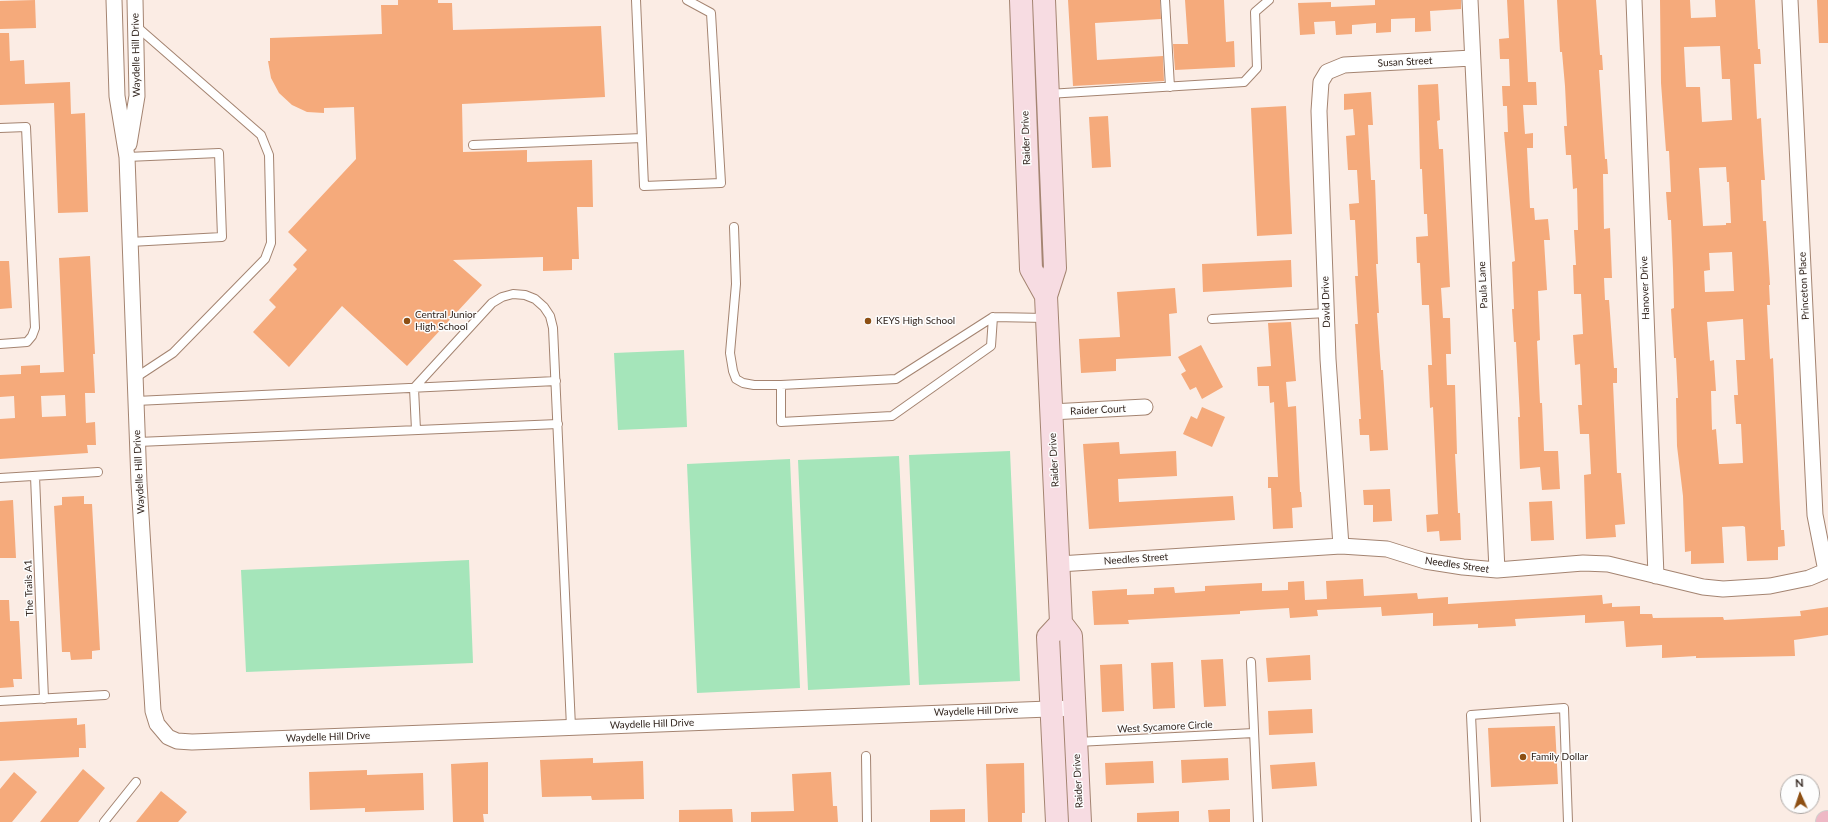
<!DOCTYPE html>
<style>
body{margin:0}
#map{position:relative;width:1828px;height:822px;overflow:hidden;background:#fbece4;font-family:Lato,sans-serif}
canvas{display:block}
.north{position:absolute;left:1780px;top:774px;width:40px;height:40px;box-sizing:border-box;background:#fdfdfd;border:1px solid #aba6a3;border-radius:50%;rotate:357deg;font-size:11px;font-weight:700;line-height:16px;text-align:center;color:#31241d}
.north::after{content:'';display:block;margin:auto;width:14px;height:18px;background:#8d4f13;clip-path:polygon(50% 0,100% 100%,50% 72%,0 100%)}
</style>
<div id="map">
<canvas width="1828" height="822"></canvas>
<div class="north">N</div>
</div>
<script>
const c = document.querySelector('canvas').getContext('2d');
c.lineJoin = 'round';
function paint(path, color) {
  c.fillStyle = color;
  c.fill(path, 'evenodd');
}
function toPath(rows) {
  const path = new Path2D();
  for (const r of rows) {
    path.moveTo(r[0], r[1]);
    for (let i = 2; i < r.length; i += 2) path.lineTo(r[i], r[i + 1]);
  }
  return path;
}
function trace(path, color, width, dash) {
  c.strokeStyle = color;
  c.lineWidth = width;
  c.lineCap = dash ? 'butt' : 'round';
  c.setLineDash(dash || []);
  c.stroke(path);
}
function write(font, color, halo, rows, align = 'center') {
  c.font = font + ' Lato,sans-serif';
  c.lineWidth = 3;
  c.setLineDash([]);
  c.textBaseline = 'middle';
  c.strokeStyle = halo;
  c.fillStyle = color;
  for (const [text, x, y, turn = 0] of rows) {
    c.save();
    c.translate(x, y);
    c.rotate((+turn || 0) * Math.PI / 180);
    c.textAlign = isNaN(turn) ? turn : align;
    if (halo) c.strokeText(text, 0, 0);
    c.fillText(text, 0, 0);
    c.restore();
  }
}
paint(toPath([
 [684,350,687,427,618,430,614,353],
 [1010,451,1020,681,919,685,909,455],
 [899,456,910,685,808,690,798,460],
 [790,459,800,688,697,693,687,464],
 [469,560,473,663,246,672,241,570]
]), '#a5e5ba');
paint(toPath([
 [35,0,36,28,0,29,0,1],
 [398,0,438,0,438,3,452,3,453,30,601,26,605,97,462,104,463,152,527,150,527,162,592,160,593,207,577,207,579,259,572,259,572,270,543,271,543,257,453,260,482,285,407,366,342,306,289,367,253,332,276,307,269,300,297,269,293,265,307,250,288,232,356,159,354,107,324,108,324,113,307,112,292,105,279,93,271,78,268,61,270,61,270,38,382,34,381,5,398,5],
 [1068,0,1160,0,1161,19,1095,23,1097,60,1163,56,1164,81,1073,86],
 [1185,0,1224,0,1226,42,1234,41,1235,67,1175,70,1173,44,1188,44],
 [1375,0,1461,0,1461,9,1430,11,1431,31,1415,32,1415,18,1391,19,1391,32,1376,33,1376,23,1352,25,1352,34,1336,35,1335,21,1314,22,1315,34,1300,35,1298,3,1331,2,1331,7,1375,5],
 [1507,0,1524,0,1528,82,1536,82,1537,105,1523,105,1525,134,1533,133,1533,148,1527,148,1530,208,1534,208,1535,220,1548,219,1550,240,1544,240,1547,290,1538,291,1540,340,1537,341,1540,403,1542,403,1544,451,1558,451,1560,489,1542,490,1540,467,1520,469,1518,417,1520,417,1516,342,1514,342,1512,309,1514,309,1512,262,1515,261,1504,132,1508,132,1507,106,1503,106,1502,86,1510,86,1509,59,1500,59,1499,39,1509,38],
 [1557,0,1596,0,1600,55,1602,55,1603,70,1599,70,1605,159,1607,159,1608,174,1603,174,1604,229,1610,228,1612,278,1604,278,1605,300,1609,300,1614,368,1617,368,1617,383,1613,383,1617,473,1621,473,1625,524,1615,525,1616,537,1586,539,1584,475,1591,474,1589,434,1580,434,1578,405,1582,405,1580,364,1575,365,1573,335,1583,334,1581,294,1574,294,1573,265,1576,265,1574,230,1578,230,1577,188,1573,189,1571,155,1566,155,1564,126,1567,126,1565,86,1562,52,1560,52],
 [1660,0,1690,0,1691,18,1716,17,1715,0,1755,0,1758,49,1760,49,1761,64,1754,64,1757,119,1761,118,1763,152,1765,180,1761,180,1763,221,1766,221,1770,285,1769,285,1770,305,1767,305,1770,359,1773,358,1781,530,1784,530,1785,546,1778,547,1778,560,1747,561,1745,527,1743,526,1722,527,1724,563,1691,564,1691,551,1685,552,1683,496,1677,446,1676,398,1678,398,1676,358,1674,358,1671,309,1674,308,1673,269,1671,220,1668,220,1666,192,1671,192,1669,151,1666,151,1661,83],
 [1720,46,1722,79,1730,79,1732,120,1702,122,1700,87,1686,87,1684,47],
 [1726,167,1727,182,1729,182,1731,223,1726,223,1726,225,1703,226,1699,168],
 [1732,252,1734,291,1705,292,1704,271,1710,270,1709,253],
 [1743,319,1745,360,1736,360,1738,395,1734,395,1736,424,1741,424,1743,463,1721,464,1719,464,1716,429,1712,430,1711,391,1716,391,1714,360,1710,361,1707,322],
 [1817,0,1828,0,1828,43,1819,43],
 [0,33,9,33,10,61,24,60,25,84,70,82,71,114,85,113,88,212,58,213,54,103,0,105],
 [1438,84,1440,120,1437,121,1439,149,1443,149,1450,287,1441,288,1443,318,1450,318,1451,354,1446,354,1447,385,1455,385,1457,454,1455,454,1458,513,1460,513,1461,540,1440,541,1439,531,1427,532,1426,515,1438,514,1433,407,1430,408,1428,365,1432,365,1429,305,1422,305,1420,263,1417,263,1416,237,1428,236,1427,214,1424,214,1422,169,1420,169,1418,85],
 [1371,92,1373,125,1368,125,1371,180,1375,180,1378,264,1376,264,1379,313,1377,313,1381,370,1383,370,1388,450,1370,451,1369,435,1360,435,1359,419,1361,419,1355,324,1358,324,1355,276,1358,276,1355,220,1350,220,1349,204,1359,203,1357,170,1348,170,1346,136,1355,135,1353,109,1344,110,1344,94],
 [1286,106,1292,234,1257,236,1251,108],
 [1108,116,1111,167,1092,168,1089,117],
 [90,256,95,354,93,354,95,393,85,393,86,423,95,422,96,445,87,445,88,453,0,459,0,419,15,418,14,396,0,397,0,375,21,374,21,366,40,365,40,373,64,372,59,258],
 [65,395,66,416,42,417,41,396],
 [1291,260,1292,287,1203,292,1202,264],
 [0,261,9,261,12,308,0,309],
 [1175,288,1177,313,1169,314,1171,356,1116,359,1116,371,1081,373,1079,339,1120,337,1117,292],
 [1291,322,1296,381,1286,382,1288,407,1296,406,1300,492,1301,492,1302,507,1292,508,1293,528,1273,529,1271,488,1268,488,1268,477,1278,477,1274,402,1270,403,1269,386,1258,386,1257,367,1271,366,1268,323],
 [1201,345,1223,387,1202,399,1196,387,1190,390,1181,374,1186,371,1178,357],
 [1202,407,1225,417,1212,447,1183,434,1191,416,1197,419],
 [1119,442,1120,454,1176,451,1177,476,1118,479,1119,502,1233,496,1235,520,1089,529,1083,444],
 [1390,489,1392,521,1373,522,1373,505,1364,505,1363,490],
 [84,496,84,504,92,504,100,650,92,651,92,659,71,660,70,652,62,652,54,506,62,505,62,497],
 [13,500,16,558,0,558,0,501],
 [1552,501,1554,540,1531,541,1529,502],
 [1363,579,1364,596,1417,593,1418,599,1448,597,1448,604,1602,595,1603,604,1612,603,1612,607,1640,606,1640,614,1652,614,1653,618,1723,617,1724,620,1801,616,1800,611,1828,607,1828,635,1794,640,1795,656,1696,658,1696,656,1662,658,1662,645,1626,647,1624,621,1585,623,1585,615,1515,619,1516,626,1478,628,1478,624,1433,626,1433,613,1382,616,1381,607,1317,610,1318,616,1290,618,1289,608,1240,611,1240,614,1128,620,1129,624,1094,625,1092,591,1127,589,1127,595,1154,594,1154,588,1174,587,1175,593,1205,591,1205,586,1262,583,1262,591,1288,590,1288,582,1304,581,1305,600,1327,599,1326,581],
 [0,600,9,600,10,621,19,621,22,679,13,679,14,687,0,688],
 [1310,655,1311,680,1268,682,1266,658],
 [1223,659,1226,706,1204,707,1201,660],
 [1173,662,1175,708,1153,709,1151,663],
 [1122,664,1124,711,1102,712,1100,665],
 [1312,709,1313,733,1269,735,1268,711],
 [77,718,77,725,85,724,86,748,79,748,79,757,0,761,0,722],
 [1555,726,1558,784,1491,787,1488,728],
 [593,758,593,763,643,761,644,799,592,800,591,796,542,797,540,760],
 [1228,758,1229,780,1182,783,1181,760],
 [1153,761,1154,783,1106,785,1105,763],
 [488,762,488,814,483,814,484,822,453,822,451,764],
 [1315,762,1317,786,1272,789,1270,765],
 [1024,763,1025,813,1022,813,1022,822,988,822,986,764],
 [83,769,105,788,78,822,40,822],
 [367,770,367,775,423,773,424,810,365,812,365,808,310,810,309,772],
 [14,772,37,792,12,822,0,822,0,789],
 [831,772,833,806,837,806,838,822,751,822,751,812,794,811,792,774],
 [161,791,187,812,178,822,136,822],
 [732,809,733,822,679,822,679,810],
 [965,809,965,822,930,822,930,810],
 [1230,809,1230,822,1209,822,1208,810],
 [1179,811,1179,822,1137,822,1137,813]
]), '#f5aa7b');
const service = toPath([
 [636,0,644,186,721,183,711,13,687,0],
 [1165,0,1170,87],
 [1048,94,1244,82,1257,68,1255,12,1269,0],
 [0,128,26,127,35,328,32,336,27,342,0,344],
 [473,145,642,138],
 [127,157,219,153,222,237,130,242],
 [734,227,736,284,730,353,733,371,736,379,743,383,754,385,781,385],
 [993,317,991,346,892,416,781,422,781,385,896,379,993,317,1046,318],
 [1212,319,1327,313],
 [135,378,173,353,265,259,271,243,269,155,261,135,136,26],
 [136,401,556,381],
 [416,430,414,388,492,303,502,297,513,294,525,295,535,299,544,307,550,316,553,328,571,727],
 [138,442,558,424],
 [35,476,44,699],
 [0,478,98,472],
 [1251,662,1258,822],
 [0,701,105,695],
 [1077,742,1254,733],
 [866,756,867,822],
 [104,822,136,782],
 [1476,822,1471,715,1564,708,1568,822]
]);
const minor = toPath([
 [114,0,117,96,127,157,139,483,153,711,157,724,168,737,177,741,192,742,1075,708],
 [1470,0,1497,570],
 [1634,0,1656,576],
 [1790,0,1815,515,1826,571],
 [129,144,137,96,135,0],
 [1051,412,1145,407],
 [1341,546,1328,359,1319,111,1321,82,1327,72,1344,65,1472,58],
 [1059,564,1341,546,1387,549,1425,561,1463,567,1497,570,1583,563,1608,564,1703,587,1723,589,1770,586,1809,578,1828,570]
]);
const secondary = toPath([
 [1021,0,1031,269,1046,296],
 [1044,0,1055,268,1046,296,1047,318,1061,623,1071,636,1080,822],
 [1057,822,1048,637,1061,623]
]);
const primary = toPath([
 [1827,822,1828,822]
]);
trace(service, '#a48471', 10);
trace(minor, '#a48471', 17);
trace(secondary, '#a48471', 24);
trace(primary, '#d2cfcd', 24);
trace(service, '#fff', 8);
trace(minor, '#fff', 15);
trace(secondary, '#f7dce2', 22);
trace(primary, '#eeb8c5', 22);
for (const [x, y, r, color] of [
 [407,321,4,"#8d4f13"],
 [868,321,4,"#8d4f13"],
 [1523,757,4,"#8d4f13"]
]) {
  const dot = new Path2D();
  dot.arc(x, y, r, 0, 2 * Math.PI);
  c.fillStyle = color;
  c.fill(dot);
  trace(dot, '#fdfdfd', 1.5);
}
write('10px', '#31241d', '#fdfdfd', [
 ["Waydelle Hill Drive",136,55,-91],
 ["Susan Street",1405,62,-3],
 ["Raider Drive",1026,138,-92],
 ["Paula Lane",1483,285,-93],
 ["Princeton Place",1804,286,-93],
 ["Hanover Drive",1645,288,-92],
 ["David Drive",1326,302,-92],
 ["Raider Court",1098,410,-3],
 ["Raider Drive",1054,460,-93],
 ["Waydelle Hill Drive",139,472,-93],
 ["Needles Street",1136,559,-4],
 ["Needles Street",1457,565,8],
 ["The Trails A1",29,588,-92],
 ["Waydelle Hill Drive",976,711,-2],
 ["Waydelle Hill Drive",652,724,-2],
 ["West Sycamore Circle",1165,727,-3],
 ["Waydelle Hill Drive",328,737,-2],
 ["Raider Drive",1078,781,-93]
]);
write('10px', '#31241d', '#fdfdfd', [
 ["Central Junior",415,315],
 ["High School",415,327],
 ["KEYS High School",876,321],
 ["Family Dollar",1531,757]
], 'left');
</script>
